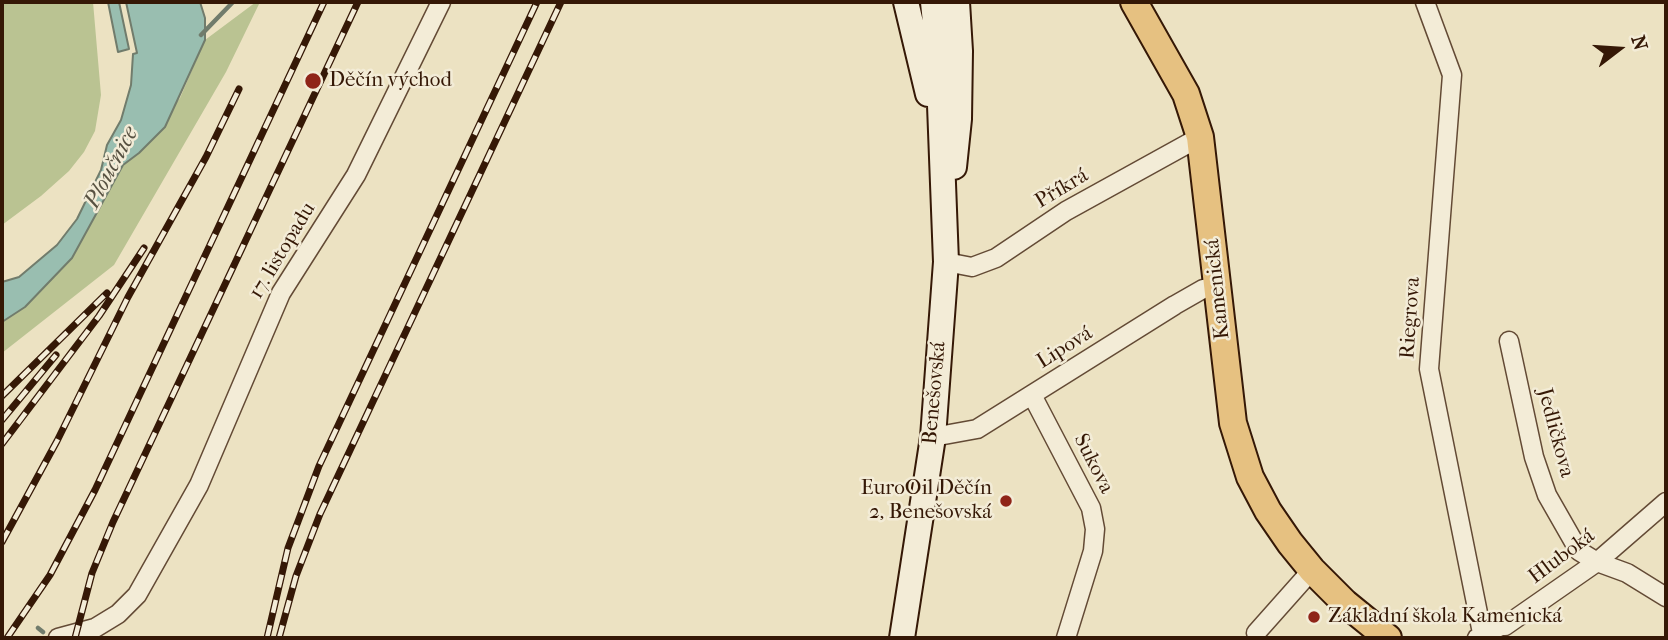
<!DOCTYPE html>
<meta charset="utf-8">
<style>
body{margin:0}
#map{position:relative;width:1668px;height:640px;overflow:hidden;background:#ece2c2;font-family:"IM FELL French Canon",serif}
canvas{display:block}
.frame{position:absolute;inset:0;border:4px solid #351806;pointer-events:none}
.north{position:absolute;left:1584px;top:14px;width:70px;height:70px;-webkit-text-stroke:5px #f3ecd7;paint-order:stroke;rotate:73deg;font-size:19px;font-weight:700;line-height:28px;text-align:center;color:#351806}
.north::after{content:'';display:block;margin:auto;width:24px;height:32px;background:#351806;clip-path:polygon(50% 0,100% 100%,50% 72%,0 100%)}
</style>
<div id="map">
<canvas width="1668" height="640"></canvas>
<div class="frame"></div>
<div class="north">N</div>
</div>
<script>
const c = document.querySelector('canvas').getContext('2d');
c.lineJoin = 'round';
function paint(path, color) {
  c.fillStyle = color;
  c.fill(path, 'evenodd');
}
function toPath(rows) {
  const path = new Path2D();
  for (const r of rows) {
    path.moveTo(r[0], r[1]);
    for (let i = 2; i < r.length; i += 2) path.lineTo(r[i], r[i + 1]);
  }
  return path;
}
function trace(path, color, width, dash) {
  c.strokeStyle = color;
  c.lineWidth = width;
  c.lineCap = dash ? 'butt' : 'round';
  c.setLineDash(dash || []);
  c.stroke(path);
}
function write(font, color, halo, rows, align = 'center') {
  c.font = font + ' "IM FELL French Canon",serif';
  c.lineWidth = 5;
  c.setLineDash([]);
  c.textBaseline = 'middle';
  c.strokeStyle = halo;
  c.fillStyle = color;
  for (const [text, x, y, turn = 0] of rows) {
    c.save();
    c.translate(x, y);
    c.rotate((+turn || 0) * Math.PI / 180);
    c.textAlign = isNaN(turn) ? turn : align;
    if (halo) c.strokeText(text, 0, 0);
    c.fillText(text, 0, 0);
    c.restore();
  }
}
paint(toPath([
 [2,2,93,2,101,95,95,131,84,152,69,171,41,196,2,225],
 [256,2,260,2,226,72,114,265,2,353,2,322,25,307,72,258,123,165,139,153,180,98,205,40]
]), '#bac392');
const water = toPath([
 [108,2,119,2,129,49,118,52,108,2],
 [126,2,200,2,205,18,205,40,165,127,139,153,123,165,72,258,25,307,2,322,2,282,19,277,57,245,77,219,101,170,107,145,121,120,131,85,133,54,137,53,126,2]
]);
paint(water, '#99beb0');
trace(water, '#717c6c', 2);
trace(toPath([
 [201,35,233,2],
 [38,628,43,632]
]), '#717c6c', 4.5);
const street = toPath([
 [1425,2,1452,75,1429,369,1483,638],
 [946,262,972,267,996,258,1066,211,1200,137],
 [1509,341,1534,457,1547,495,1579,551,1597,562,1627,573,1666,597],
 [1032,395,1091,508,1095,529,1093,551,1066,638],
 [933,437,977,429,1175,305,1203,289,1218,286],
 [1256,633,1312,570],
 [58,638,95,628,118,614,137,595,199,485,281,293,356,175,441,2],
 [1477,638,1501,626,1505,626,1597,562,1666,502]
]);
const secondary = toPath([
 [906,2,928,94],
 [954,167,959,119,960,51,957,2],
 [902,638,933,437,946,262,938,53,933,2]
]);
const primary = toPath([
 [1134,2,1186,94,1200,137,1233,423,1250,477,1268,511,1290,543,1312,570,1345,603,1388,638]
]);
trace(street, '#634a35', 21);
trace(secondary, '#351806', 28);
trace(primary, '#351806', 30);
trace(street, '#f3ecd7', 18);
trace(secondary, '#f3ecd7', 24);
trace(primary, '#e6c181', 26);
const rail = toPath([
 [2,396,107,293],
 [2,420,56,355],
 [2,444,99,316,144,248],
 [2,542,57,441,128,297,206,157,239,89],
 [7,638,50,575,95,490,324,2],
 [75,638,92,573,113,522,358,2],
 [267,638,288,548,319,466,537,2],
 [279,638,296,576,320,514,561,2]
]);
trace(rail, '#351806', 7);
trace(rail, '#f3ecd7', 4.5, [13]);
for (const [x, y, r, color] of [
 [313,81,9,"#8f2418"],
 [1006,501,7,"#8f2418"],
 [1314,617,7,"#8f2418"]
]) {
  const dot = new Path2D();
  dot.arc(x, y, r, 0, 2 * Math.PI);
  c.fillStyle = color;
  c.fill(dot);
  trace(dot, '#f3ecd7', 2.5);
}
write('21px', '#351806', '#f3ecd7', [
 ["Děčín východ",329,81],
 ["EuroOil Děčín",992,489,"right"],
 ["2, Benešovská",992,513,"right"],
 ["Základní škola Kamenická",1328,617]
], 'left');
write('21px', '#351806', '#f3ecd7', [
 ["Příkrá",1062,189,-31],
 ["17. listopadu",283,251,-59],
 ["Kamenická",1218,289,-96],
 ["Riegrova",1411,318,-86],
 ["Lipová",1065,348,-32],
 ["Benešovská",935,393,-85],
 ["Jedličkova",1555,433,75],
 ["Sukova",1093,464,63],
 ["Hluboká",1562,557,-37]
]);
write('italic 23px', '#585242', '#f3ecd7', [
 ["Ploučnice",112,168,-62]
]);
</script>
